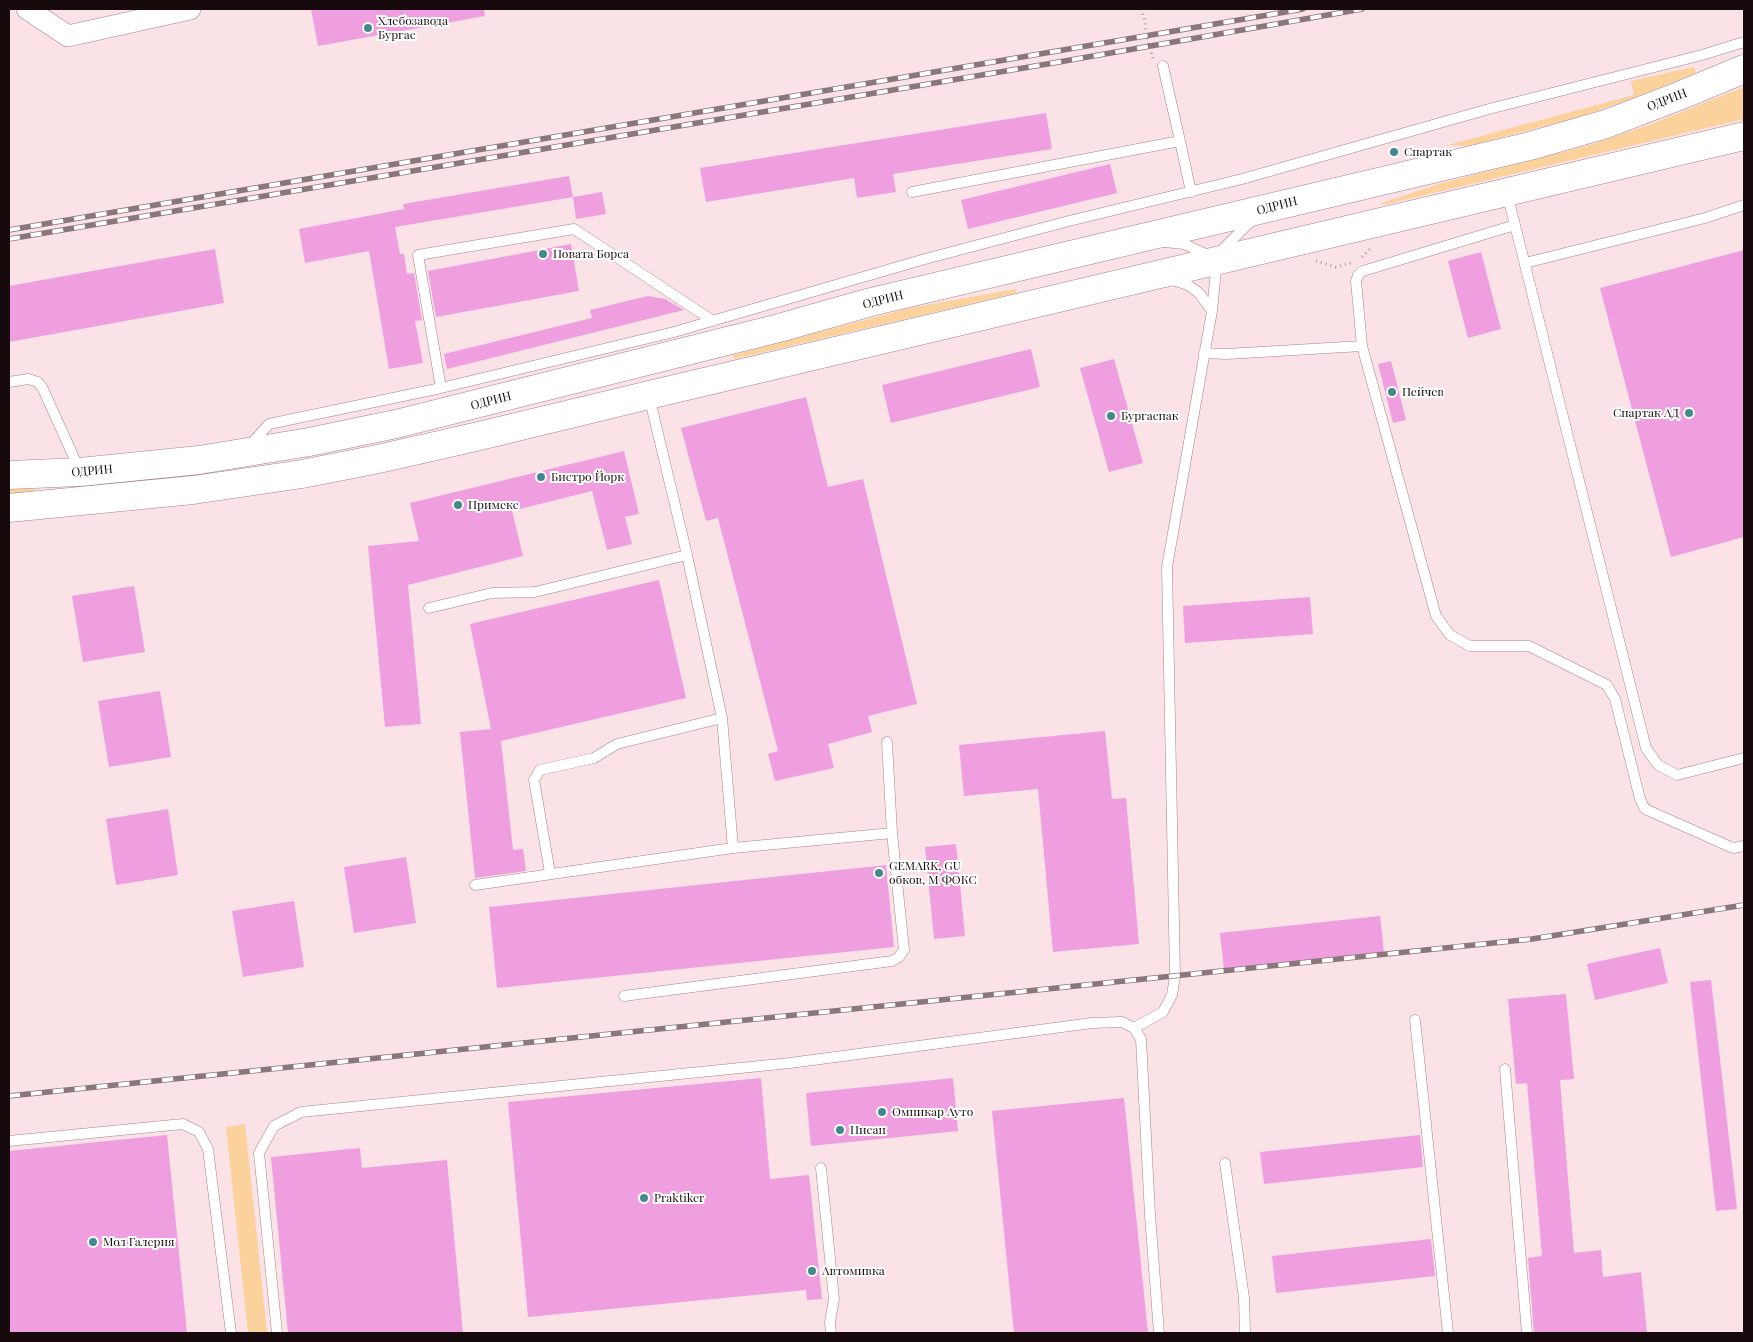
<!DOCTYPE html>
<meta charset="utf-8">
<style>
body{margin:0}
#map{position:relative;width:1753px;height:1342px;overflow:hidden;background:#fae2e6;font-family:"Playfair Display",serif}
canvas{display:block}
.frame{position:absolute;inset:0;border:10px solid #170a0d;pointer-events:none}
</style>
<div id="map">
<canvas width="1753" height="1342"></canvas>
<div class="frame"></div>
</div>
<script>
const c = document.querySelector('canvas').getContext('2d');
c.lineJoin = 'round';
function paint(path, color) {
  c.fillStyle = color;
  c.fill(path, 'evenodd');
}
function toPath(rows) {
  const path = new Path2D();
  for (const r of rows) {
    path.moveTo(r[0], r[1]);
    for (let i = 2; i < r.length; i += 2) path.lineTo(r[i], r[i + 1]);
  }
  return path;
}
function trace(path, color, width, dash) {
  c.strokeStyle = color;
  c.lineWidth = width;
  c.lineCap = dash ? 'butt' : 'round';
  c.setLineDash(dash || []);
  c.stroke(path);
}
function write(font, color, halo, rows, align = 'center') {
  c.font = font + ' "Playfair Display",serif';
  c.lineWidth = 4;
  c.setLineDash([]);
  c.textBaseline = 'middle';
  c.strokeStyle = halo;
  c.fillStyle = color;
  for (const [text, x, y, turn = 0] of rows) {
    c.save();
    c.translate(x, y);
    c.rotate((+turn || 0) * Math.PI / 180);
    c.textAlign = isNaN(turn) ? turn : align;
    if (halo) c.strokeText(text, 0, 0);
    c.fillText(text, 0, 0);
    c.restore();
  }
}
paint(toPath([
 [1694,67,1696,73,1636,97,1579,117,1468,146,1448,145,1634,95,1631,81],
 [1744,87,1744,119,1383,205,1382,203,1439,184,1590,145,1649,125],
 [1016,289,1016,293,734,359,733,355,910,308],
 [9,489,35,489,35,492,9,494],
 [245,1124,267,1333,248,1333,226,1127]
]), '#fbd19c');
paint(toPath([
 [311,9,484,9,485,16,318,46],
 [1046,113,1052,149,893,174,896,192,857,198,854,178,706,202,700,168],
 [1110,164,1117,193,968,229,961,200],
 [569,176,573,197,395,227,400,254,404,254,407,274,414,273,422,320,415,321,423,363,389,369,369,251,305,263,299,229,404,209,403,204],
 [602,192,606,214,576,219,573,197],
 [571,244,579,291,436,317,428,271],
 [215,249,224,303,9,342,9,286],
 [1744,250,1744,537,1671,557,1600,288],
 [1481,252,1501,329,1468,338,1448,261],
 [648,296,665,299,684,310,447,369,444,354,592,318,590,310],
 [1031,349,1040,387,891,423,882,385],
 [1114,359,1143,463,1109,472,1080,368],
 [1391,361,1406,420,1393,423,1378,364],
 [806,397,828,487,863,479,917,704,868,716,872,732,828,744,834,768,775,781,768,754,778,751,718,518,706,521,681,428],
 [624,451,639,514,625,517,632,544,607,550,592,491,512,511,523,556,408,585,421,724,385,727,368,546,419,541,410,503],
 [659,580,686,698,501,741,513,850,523,849,526,871,475,878,460,732,491,729,470,624],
 [134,586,145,652,83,662,72,596],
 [1310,597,1313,634,1185,643,1183,606],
 [160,691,171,757,109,767,98,701],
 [1105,731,1112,799,1126,798,1139,944,1053,952,1038,789,964,796,959,745],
 [168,809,178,875,116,885,106,819],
 [956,844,965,936,934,939,925,847],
 [406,857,416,923,354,933,344,867],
 [886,865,894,947,497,988,489,907],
 [294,901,304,967,243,977,232,911],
 [1380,916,1384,953,1224,970,1220,933],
 [1660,948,1668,983,1595,1000,1587,964],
 [1711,980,1737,1209,1716,1211,1690,982],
 [1566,994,1574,1079,1560,1080,1574,1253,1601,1250,1603,1277,1641,1272,1647,1333,1534,1333,1528,1258,1542,1256,1527,1083,1516,1084,1508,999],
 [761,1078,770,1179,809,1175,822,1299,807,1300,806,1290,528,1317,508,1102],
 [953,1078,958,1131,811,1146,806,1093],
 [1124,1098,1148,1333,1014,1333,992,1111],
 [167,1135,187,1333,9,1333,9,1151],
 [1420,1135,1423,1167,1264,1184,1260,1152],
 [360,1148,362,1168,447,1160,463,1333,288,1333,271,1157],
 [1431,1239,1435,1276,1276,1293,1272,1256]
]), '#ef9fe0');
const lane = toPath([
 [1163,66,1180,141],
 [912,192,1180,141,1191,192],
 [1507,193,1646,748,1658,765,1677,775,1744,758],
 [1515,225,1363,271,1358,275,1356,281,1362,346,1436,616,1450,635,1470,646,1529,646,1607,685,1615,699,1640,799,1645,809,1733,848,1744,846],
 [1165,242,1184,244,1212,257],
 [1525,263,1705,218,1744,205],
 [1169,279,1188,285,1199,293,1212,311],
 [1204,353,1227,354,1362,346],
 [9,382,28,379,38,382,43,389,80,471],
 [441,388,418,255,574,229,713,321],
 [649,396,687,555,722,718,733,848],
 [249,446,269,424,441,388,674,332,925,259,1069,221,1242,179,1489,109,1702,55,1744,42],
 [429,608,492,593,535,592,687,555],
 [550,873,534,780,540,770,594,758,617,744,722,718],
 [475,885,733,848,892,833],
 [624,996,892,961,899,957,904,950,892,833,887,742],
 [1415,1020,1448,1333],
 [1134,1028,1163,1012,1172,995,1175,976,1167,567,1212,311,1217,260,1224,248,1253,219],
 [1505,1069,1527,1333],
 [9,1141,183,1124,199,1132,208,1149,231,1333],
 [1225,1163,1244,1298,1245,1333],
 [821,1168,834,1299,830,1322,831,1333],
 [277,1333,259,1153,274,1126,301,1112,790,1063,1092,1023,1122,1022,1134,1028,1141,1039,1150,1215,1159,1333]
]);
const street = toPath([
 [27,9,68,36,190,9]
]);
const secondary = toPath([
 [9,475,80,472,199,460,309,442,396,424,779,328,871,302,1530,146,1606,124,1679,96,1744,69],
 [9,508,193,490,302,474,378,459,475,437,649,395,1744,136]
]);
trace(lane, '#a78389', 11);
trace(street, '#a78389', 22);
trace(secondary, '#a78389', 29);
trace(toPath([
 [1141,9,1145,21,1146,34,1153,59],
 [1362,257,1372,247],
 [1316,261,1336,267,1351,263]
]), '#b09b9f', 3, [1, 4]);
trace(lane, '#fff', 10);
trace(street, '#fff', 21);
trace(secondary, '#fff', 28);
const rail = toPath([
 [9,230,1303,9],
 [9,239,1059,62,1362,9],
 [9,1096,1532,939,1744,905]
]);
trace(rail, '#89777a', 5.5);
trace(rail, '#fff', 4, [11]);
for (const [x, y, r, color] of [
 [368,28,5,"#41898e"],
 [1394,152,5,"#41898e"],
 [543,254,5,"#41898e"],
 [1392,392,5,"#41898e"],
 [1689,413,5,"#41898e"],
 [1111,416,5,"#41898e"],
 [541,477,5,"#41898e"],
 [458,505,5,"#41898e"],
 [879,873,5,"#41898e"],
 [882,1112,5,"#41898e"],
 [840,1130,5,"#41898e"],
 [644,1198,5,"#41898e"],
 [93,1242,5,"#41898e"],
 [812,1271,5,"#41898e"]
]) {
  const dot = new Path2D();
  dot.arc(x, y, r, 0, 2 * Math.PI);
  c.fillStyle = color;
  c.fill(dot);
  trace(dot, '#fff', 2);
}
write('12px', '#170a0d', '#fff', [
 ["Хлебозавода",378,21],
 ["Бургас",378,35],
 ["Спартак",1404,152],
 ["Новата Борса",553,254],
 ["Пейчев",1402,392],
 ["Спартак АД",1679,413,"right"],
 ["Бургаспак",1121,416],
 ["Бистро Йорк",551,477],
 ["Примекс",468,505],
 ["GEMARK, GU",889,866],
 ["обков, М ФОКС",889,880],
 ["Омникар Ауто",892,1112],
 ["Нисан",850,1130],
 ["Praktiker",654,1198],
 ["Мол Галерия",103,1242],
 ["Автомивка",822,1271]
], 'left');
write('12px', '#170a0d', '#fff', [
 ["ОДРИН",1667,100,-21],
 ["ОДРИН",1277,206,-14],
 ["ОДРИН",883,300,-14],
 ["ОДРИН",491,401,-14],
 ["ОДРИН",92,471,-5]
]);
</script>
